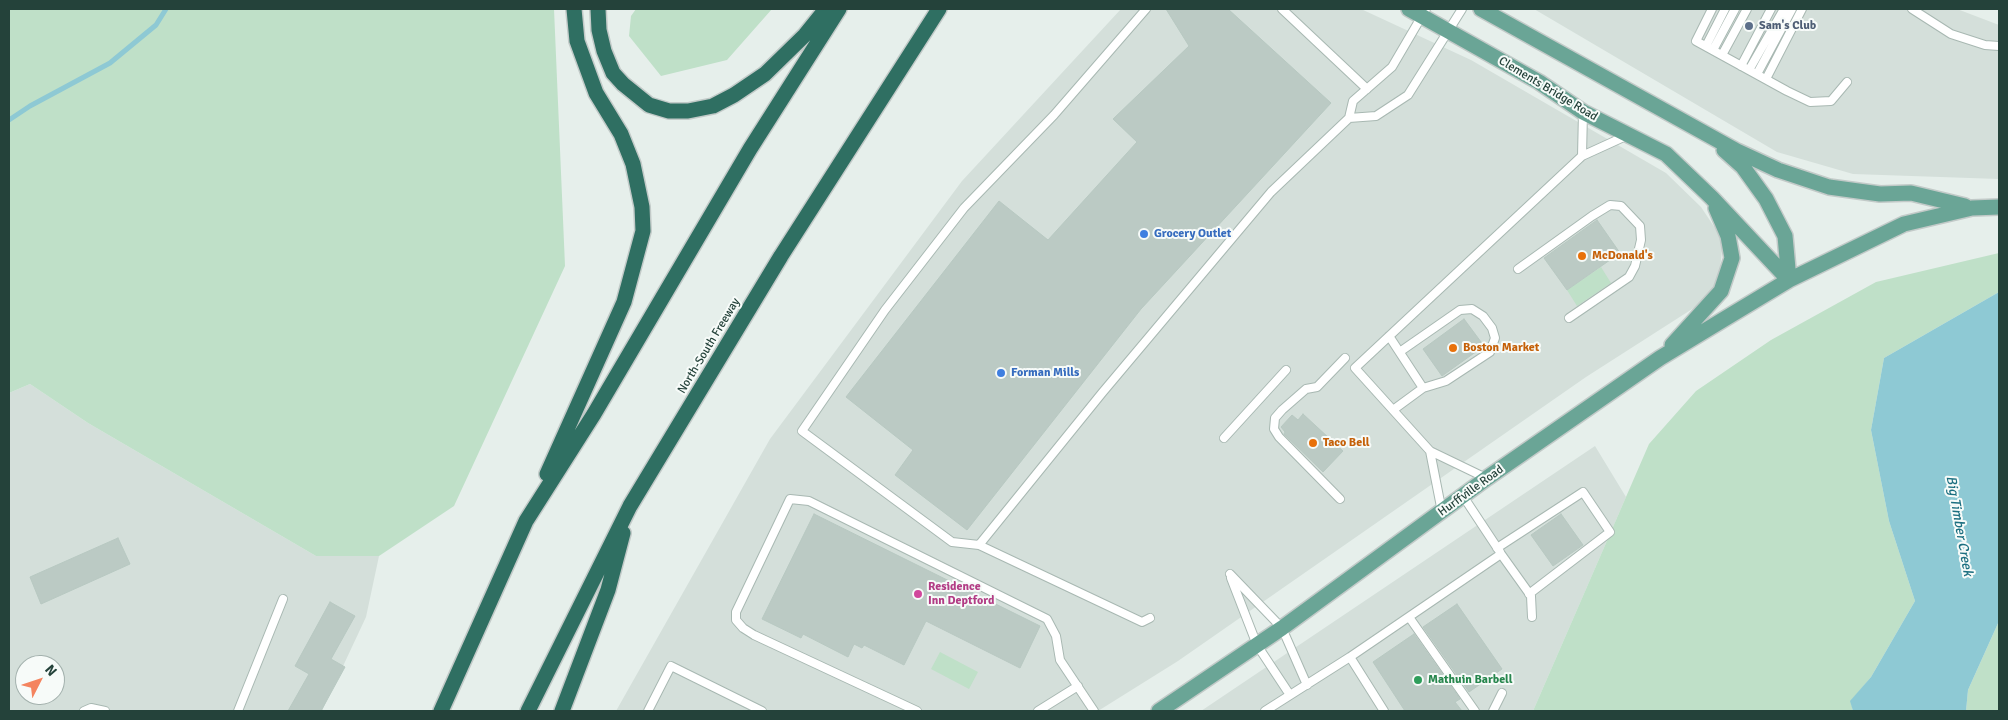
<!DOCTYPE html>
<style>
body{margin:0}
#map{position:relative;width:2008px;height:720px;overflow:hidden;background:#e6efeb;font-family:Signika,sans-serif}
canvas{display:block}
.frame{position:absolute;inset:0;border:10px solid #24423a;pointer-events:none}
.north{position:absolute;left:15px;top:655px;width:50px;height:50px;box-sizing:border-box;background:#f7fbf9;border:1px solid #a3b1ad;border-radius:50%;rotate:49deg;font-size:14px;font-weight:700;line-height:20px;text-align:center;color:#24423a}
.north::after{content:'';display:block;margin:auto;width:18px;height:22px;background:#f4845f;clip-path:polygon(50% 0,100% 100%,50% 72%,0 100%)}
</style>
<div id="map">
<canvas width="2008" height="720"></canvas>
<div class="frame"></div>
<div class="north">N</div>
</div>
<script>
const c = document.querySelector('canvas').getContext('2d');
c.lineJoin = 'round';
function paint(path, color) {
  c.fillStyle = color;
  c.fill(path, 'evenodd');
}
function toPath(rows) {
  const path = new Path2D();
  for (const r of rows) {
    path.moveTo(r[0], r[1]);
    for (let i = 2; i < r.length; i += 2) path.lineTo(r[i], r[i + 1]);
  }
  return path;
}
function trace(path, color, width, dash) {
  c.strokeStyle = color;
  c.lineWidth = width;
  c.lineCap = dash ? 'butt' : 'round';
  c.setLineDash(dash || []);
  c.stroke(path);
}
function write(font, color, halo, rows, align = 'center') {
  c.font = font + ' Signika,sans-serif';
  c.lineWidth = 4;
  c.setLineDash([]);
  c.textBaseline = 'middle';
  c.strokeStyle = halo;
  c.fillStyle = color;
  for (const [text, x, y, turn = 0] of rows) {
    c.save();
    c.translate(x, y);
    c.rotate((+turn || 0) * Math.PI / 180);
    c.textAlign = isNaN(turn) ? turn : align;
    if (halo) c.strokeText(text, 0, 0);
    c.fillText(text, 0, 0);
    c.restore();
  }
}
paint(toPath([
 [1121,9,1361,9,1471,60,1666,173,1701,207,1723,240,1719,280,1700,304,1586,377,1178,661,1098,711,616,711,770,439,962,181],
 [1534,9,1957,9,1999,25,1999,179,1853,174,1777,152],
 [30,384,88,423,316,556,379,556,366,617,322,711,9,711,9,393],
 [25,665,55,665,55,695,25,695],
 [1595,446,1626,497,1533,711,1201,711]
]), '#d4dfda');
paint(toPath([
 [9,9,554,9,565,266,454,506,379,556,316,556,88,423,30,384,9,393],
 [636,9,772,9,727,60,661,76,629,36,631,16],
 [1999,253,1999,292,1884,358,1871,430,1889,521,1915,601,1871,677,1851,701,1853,711,1533,711,1649,444,1696,391,1771,340,1876,282],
 [1601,267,1611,283,1577,306,1567,290],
 [1999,621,1999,711,1966,711,1968,690],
 [940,652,978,672,969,689,931,669]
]), '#bfe0c8');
paint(toPath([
 [1999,292,1999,621,1968,690,1966,711,1853,711,1850,701,1871,677,1915,601,1889,521,1871,430,1884,358]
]), '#8ec9d4');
trace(toPath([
 [9,120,30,106,110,63,156,25,166,9]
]), '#8ec9d4', 5);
const building = toPath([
 [1166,9,1228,9,1331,103,1141,309,967,530,895,475,913,450,846,397,999,201,1048,240,1137,142,1113,119,1189,46,1166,9],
 [1597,220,1620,253,1567,290,1544,258,1597,220],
 [1464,319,1484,346,1442,376,1423,349,1464,319],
 [1303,414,1343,451,1323,472,1284,434,1285,432,1281,427,1292,415,1298,420,1303,414],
 [814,514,1040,626,1020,668,926,621,904,665,864,645,862,648,854,644,848,657,803,634,801,638,762,619,814,514],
 [1561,514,1583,545,1553,566,1531,535,1561,514],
 [118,538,130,564,41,604,30,577,118,538],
 [330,602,355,616,331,659,345,667,321,711,288,711,309,674,295,666,330,602],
 [1457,604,1502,669,1469,692,1423,627,1457,604],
 [1414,634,1460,699,1455,702,1462,711,1405,711,1373,662,1414,634]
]);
paint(building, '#bbcac4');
trace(building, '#b8c9c2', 1);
const lane = toPath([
 [1282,9,1367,89],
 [1712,9,1696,41,1787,91,1810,102,1831,101,1847,82],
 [1912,9,1951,34,1985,45,1999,46],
 [1706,46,1725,9],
 [1713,50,1735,9],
 [1722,55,1747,9],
 [1741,66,1771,9],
 [1749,70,1784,9],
 [1757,74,1792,9],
 [1766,79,1802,9],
 [1349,118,1376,116,1408,95,1462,9],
 [1582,156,1583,112],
 [1518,269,1592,216,1610,205,1621,206,1640,226,1641,240,1635,266,1629,277,1569,318],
 [1389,336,1423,388,1393,410],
 [1401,351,1460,310,1472,309,1483,316,1492,328,1495,338,1490,352,1446,381,1423,388],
 [1224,438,1286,370],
 [1430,451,1442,512],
 [1486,478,1430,451,1355,368,1582,156,1628,135],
 [1463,496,1500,552],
 [1340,499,1279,437,1274,429,1275,418,1282,410,1306,389,1317,387,1345,358],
 [979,545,952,542,802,431,885,310,964,208,1054,115,1146,9],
 [1497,548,1583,492,1610,532,1529,594],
 [1230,574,1282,628,1307,685],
 [1231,578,1257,645,1290,695],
 [1409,617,1475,711],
 [1150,618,1142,622,979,545,1102,393,1271,192,1349,118,1353,101,1392,67,1426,9],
 [1350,657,1501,554,1531,596,1532,617],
 [84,711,91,708,105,711],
 [238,711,283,599],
 [648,711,671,666,762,711],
 [917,711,754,635,743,628,736,620,736,612,790,499,809,501,1047,619,1056,636,1060,660,1094,711],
 [1038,711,1078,686],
 [1265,711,1350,657,1384,711],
 [1493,711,1502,693]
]);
const primary = toPath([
 [1409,9,1539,82,1583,112,1666,154,1712,198,1789,280],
 [1481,9,1737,151,1778,170,1829,187,1880,194,1911,193,1965,206],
 [1724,150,1743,167,1766,199,1785,236,1789,280],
 [1672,345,1721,291,1732,258,1728,236,1716,208],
 [1159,711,1282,628,1487,478,1660,358,1726,318,1789,280,1904,224,1972,208,1999,207]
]);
const highway = toPath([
 [598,9,599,30,604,51,613,73,623,84,649,105,669,111,688,111,713,106,734,95,765,74,805,35,826,9],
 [547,474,624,302,643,231,642,207,633,164,621,134,596,93,577,41,574,9],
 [441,711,526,521,594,414,750,149,839,9],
 [528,711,630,506,781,256,939,9],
 [562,711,608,590,623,533]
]);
trace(lane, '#a8b8b2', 10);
trace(primary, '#c2cac8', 18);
trace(highway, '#c2cac8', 18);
trace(lane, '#fff', 8);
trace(primary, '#6aa596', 15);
trace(highway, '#2f6f62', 15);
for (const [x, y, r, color] of [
 [1749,26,5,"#5c6f8a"],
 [1144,234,5,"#3f7fe0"],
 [1582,256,5,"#e8710a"],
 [1453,348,5,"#e8710a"],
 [1001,373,5,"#3f7fe0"],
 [1313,443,5,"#e8710a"],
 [918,594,5,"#d1479c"],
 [1418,680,5,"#2e9e5b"]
]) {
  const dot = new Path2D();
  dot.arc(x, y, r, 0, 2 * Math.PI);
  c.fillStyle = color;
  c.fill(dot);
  trace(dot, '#f7fbf9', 2);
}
write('bold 12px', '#4e5e75', '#f7fbf9', [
 ["Sam's Club",1759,26]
], 'left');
write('12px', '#24423a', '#f7fbf9', [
 ["Clements Bridge Road",1548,89,31],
 ["North-South Freeway",709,346,-59],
 ["Hurffville Road",1471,491,-36]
]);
write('bold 12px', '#366cbe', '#f7fbf9', [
 ["Grocery Outlet",1154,234],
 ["Forman Mills",1011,373]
], 'left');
write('bold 12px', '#c56008', '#f7fbf9', [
 ["McDonald's",1592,256],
 ["Boston Market",1463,348],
 ["Taco Bell",1323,443]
], 'left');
write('bold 12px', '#b23c85', '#f7fbf9', [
 ["Residence",928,587],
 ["Inn Deptford",928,601]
], 'left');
write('bold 12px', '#27864d', '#f7fbf9', [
 ["Mathuin Barbell",1428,680]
], 'left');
write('italic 14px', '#1c6f80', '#f7fbf9', [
 ["Big Timber Creek",1959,526,80]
]);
</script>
